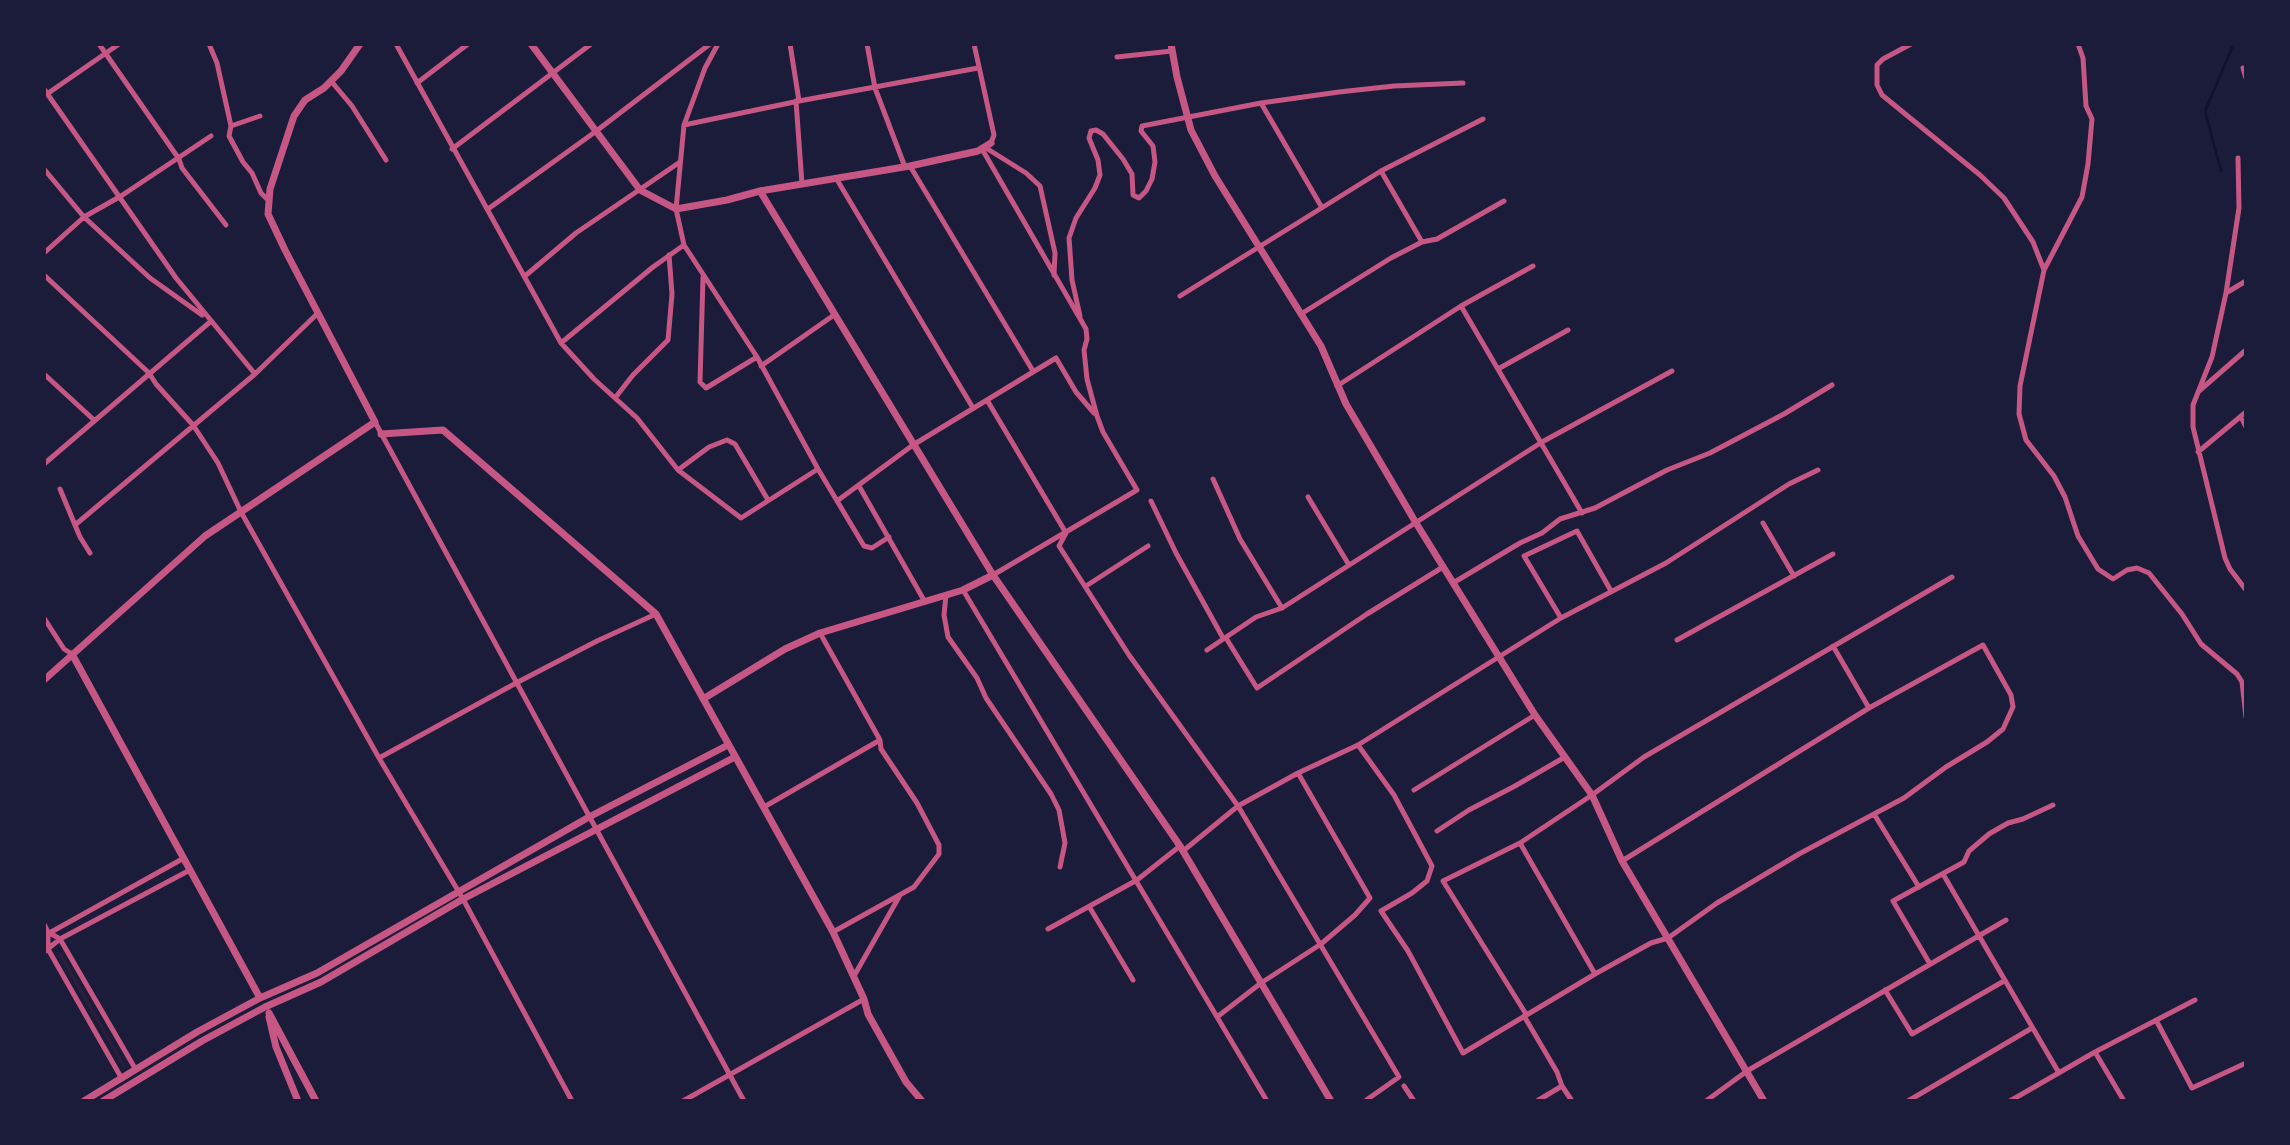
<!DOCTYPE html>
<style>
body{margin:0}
#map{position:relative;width:2290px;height:1145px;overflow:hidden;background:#1b1b3a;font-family:Manrope,sans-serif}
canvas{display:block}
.frame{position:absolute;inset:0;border:46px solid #1b1b3a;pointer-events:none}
</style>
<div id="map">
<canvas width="2290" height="1145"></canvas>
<div class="frame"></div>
</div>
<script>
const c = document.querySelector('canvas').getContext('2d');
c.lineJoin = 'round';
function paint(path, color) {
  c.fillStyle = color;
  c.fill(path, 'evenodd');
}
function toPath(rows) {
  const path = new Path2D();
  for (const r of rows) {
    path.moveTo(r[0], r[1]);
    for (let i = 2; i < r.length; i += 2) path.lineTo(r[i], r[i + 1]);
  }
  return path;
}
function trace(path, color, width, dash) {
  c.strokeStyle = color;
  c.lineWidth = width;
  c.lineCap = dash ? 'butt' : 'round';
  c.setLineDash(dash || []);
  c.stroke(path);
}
paint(toPath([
 [61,952,126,1067,124,1069,58,954]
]), '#2a1e3b');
trace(toPath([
 [2221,171,2205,111,2232,48,2231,44]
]), '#12122b', 2.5);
trace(toPath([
 [99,44,179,159,182,168,226,225],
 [209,44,217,63,231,126,229,136,243,162,252,173,261,193,269,201],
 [396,44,561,343,594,379,637,418,678,470,741,518,818,469],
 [718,44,705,68,684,125,676,209,684,245,757,357,818,469,864,546,872,548,889,537],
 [790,44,799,101],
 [867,44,875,88,905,167],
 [974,44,994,135,991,143],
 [1911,44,1883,59,1877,65,1877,85,1882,95,1980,175,2004,198,2033,242,2044,270,2020,386,2019,414,2026,440,2054,476,2065,497,2078,536,2098,569,2113,579,2127,570,2137,568,2149,573,2182,614,2201,644,2237,674,2242,682,2246,717],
 [1117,57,1172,51],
 [2243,68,2246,78],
 [331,81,352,106,386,160],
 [417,83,468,44],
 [44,89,176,278,255,374],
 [47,94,119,44],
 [796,101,802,184],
 [1261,103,1321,206],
 [684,125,799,101,978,68],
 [231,126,260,116],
 [986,148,1026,173,1040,186,1055,253,1054,275],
 [452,149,591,44],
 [982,149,1086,329,1087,339,1084,350,1087,379,1097,416,1103,432,1137,490,993,575],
 [2238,158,2239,208,2226,293,2212,357,2193,405,2193,427,2225,558,2230,569,2246,590],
 [910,166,1033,371],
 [44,169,84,217,150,278,202,315],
 [1381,171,1422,242],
 [836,178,973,408],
 [488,209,595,132,710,44],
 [44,253,84,217,121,196,211,136],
 [2044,270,2082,197,2088,164,2092,119,2086,106,2083,58,2078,44],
 [44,275,149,373,156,384,193,425,218,463,241,512,379,758,463,899,572,1101],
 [525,276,576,233,680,162],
 [703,277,700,382,706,388,757,357],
 [2226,293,2246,281],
 [1180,296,1381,171,1483,119],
 [1461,306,1582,513],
 [1301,314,1391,258,1422,242,1437,239,1504,201],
 [1080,316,1072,280,1069,238,1076,218,1095,188,1100,175,1098,160,1089,138,1091,131,1096,130,1103,134,1123,159,1132,174,1133,195,1139,198,1146,191,1152,179,1155,162,1153,146,1141,131,1142,126,1261,103,1339,92,1394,86,1463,83],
 [561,343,653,267,684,245],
 [761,366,834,315],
 [1498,369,1568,330],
 [44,374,94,420],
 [1337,386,1461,306,1533,266],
 [2198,392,2246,350],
 [615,398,633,375,668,340,672,294,669,255],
 [987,400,1066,533,1059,546,1129,655,1238,806,1399,1077,1365,1101],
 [2241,417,2246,427],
 [375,422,744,1101],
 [2198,452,2246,412],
 [44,464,210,322],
 [678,470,709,447,727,440,735,444,768,500],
 [1213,479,1240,539,1282,608],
 [859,486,925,602],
 [60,489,80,537,90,553],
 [1308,497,1349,565],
 [837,501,913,445,1056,358,1076,392,1094,413],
 [1151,501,1176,553,1223,638],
 [1763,523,1794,576],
 [75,525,255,374,318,313],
 [1453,583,1520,543,1542,533,1560,519,1595,508,1667,470,1710,453,1784,414,1832,385],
 [1086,586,1148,546],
 [963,590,1267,1101],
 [946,595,944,615,948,637,977,678,986,698,1051,794,1059,810,1065,843,1060,867],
 [44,618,64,649,72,654],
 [1561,618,1524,556,1577,531,1611,591],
 [820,633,880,740,881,749,917,803,939,845,939,854,914,887,833,932],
 [1226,638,1257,688,1367,614,1443,567],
 [1677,640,1833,554],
 [1833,646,1869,708],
 [1207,650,1256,617,1282,608,1542,442,1672,371],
 [1358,745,1394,795,1432,866,1427,881,1412,893,1381,911,1408,951,1463,1053,1595,974,1651,943,1668,938,1717,903,1799,854,1904,798,1946,767,1987,742,2003,729,2013,707,2011,695,1983,645,1869,708,1622,861],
 [379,758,518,682,597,641,656,614],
 [1414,790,1535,715],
 [764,807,880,740],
 [1874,814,1919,887],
 [1437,831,1469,810,1515,786,1565,757],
 [1520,843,1595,974],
 [1183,851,1238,806,1298,773,1358,745,1561,618,1666,563,1789,484,1818,470],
 [1943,874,2059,1073],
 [1090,908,1133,980],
 [44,924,48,932,48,949,122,1079],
 [1048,929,1137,880,1180,846],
 [48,932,60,939,136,1070],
 [44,936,184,858],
 [44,952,60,939,190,870],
 [1930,964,1893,901,1964,862,1969,851,1989,834,2008,823,2023,819,2053,805],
 [854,976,899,897],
 [1885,990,1912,1034,2004,981],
 [1526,1014,1443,881,1520,843,1592,795,1644,757,1952,577],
 [1524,1016,1557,1072,1562,1086,1572,1101],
 [1217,1017,1261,983,1321,944,1355,915,1370,898,1298,773],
 [2156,1020,2192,1088,2246,1063],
 [2095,1052,2124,1101],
 [1404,1086,1414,1101],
 [683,1101,864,999],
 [1537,1101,1562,1086],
 [1706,1101,1747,1071,2006,920],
 [1908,1101,2032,1028],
 [2010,1101,2095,1052,2195,1000]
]), '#c65784', 5);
trace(toPath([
 [531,44,640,190,676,209,727,200,760,191,910,166,978,151,991,143],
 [1171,44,1177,77,1191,130,1215,176,1321,346,1346,404,1416,523,1535,715,1592,795,1622,861,1764,1101],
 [760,191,993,575,1180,846,1331,1101],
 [381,434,443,430,656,614,833,932,864,999,868,1014,906,1082,922,1101],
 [72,654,260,998],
 [44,680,205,536,375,422,285,250,268,214,270,189,294,116,305,100,324,88,341,71,360,44],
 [703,699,785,649,820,633,963,590,993,575],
 [269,1013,316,1101],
 [269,1017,276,1047,298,1101],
 [84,1101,197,1032,260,998,317,973,589,817,728,745],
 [103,1101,202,1041,265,1007,321,982,463,899,735,757]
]), '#c65784', 7);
</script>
